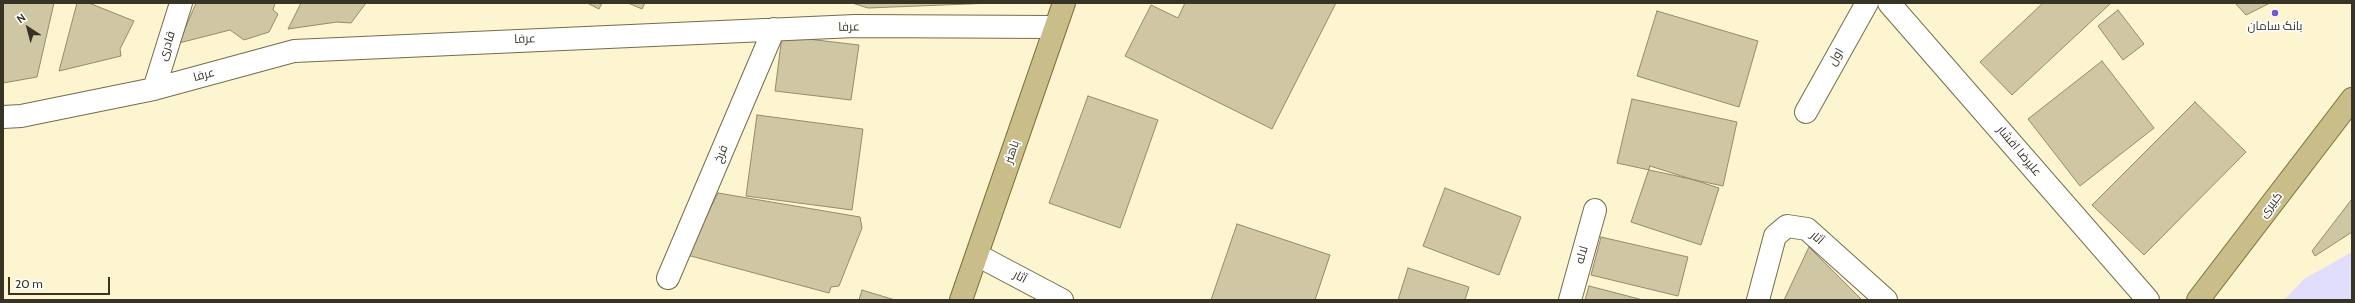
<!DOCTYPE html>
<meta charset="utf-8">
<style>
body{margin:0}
#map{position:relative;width:2355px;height:303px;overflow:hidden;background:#fdf4d0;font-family:Cabin,sans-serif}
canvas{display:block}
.frame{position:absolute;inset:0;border:4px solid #373325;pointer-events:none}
.north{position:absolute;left:8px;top:8px;width:40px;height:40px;-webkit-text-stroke:3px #fff;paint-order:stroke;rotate:324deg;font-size:11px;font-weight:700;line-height:16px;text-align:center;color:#373325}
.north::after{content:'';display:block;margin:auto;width:14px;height:18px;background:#373325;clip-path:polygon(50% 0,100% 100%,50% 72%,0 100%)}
.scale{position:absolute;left:8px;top:277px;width:102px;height:18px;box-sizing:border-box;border:2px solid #373325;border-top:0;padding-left:5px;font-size:12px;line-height:14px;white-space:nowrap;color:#373325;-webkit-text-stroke:3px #fff;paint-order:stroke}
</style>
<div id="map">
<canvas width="2355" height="303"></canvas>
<div class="frame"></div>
<div class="north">N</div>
<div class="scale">20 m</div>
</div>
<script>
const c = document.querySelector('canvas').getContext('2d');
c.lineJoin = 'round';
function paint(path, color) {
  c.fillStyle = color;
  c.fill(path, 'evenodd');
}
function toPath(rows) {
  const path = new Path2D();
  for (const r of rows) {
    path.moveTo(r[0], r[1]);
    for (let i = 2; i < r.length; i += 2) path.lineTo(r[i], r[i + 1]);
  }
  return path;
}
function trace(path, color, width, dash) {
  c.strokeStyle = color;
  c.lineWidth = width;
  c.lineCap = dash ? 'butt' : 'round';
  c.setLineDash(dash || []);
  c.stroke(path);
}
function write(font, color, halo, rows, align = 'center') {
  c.font = font + ' Cabin,Cairo,sans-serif';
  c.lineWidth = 3.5;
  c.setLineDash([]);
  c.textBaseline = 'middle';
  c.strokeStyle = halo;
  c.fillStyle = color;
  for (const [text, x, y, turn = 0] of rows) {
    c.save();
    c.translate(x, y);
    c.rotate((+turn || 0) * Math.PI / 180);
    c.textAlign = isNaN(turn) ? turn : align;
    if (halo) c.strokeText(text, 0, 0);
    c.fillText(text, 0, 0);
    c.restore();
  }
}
paint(toPath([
 [2352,252,2352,300,2284,300,2304,279]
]), '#e1defd');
const building = toPath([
 [3,3,54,3,37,77,3,83,3,3],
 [77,3,89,3,134,21,120,49,121,56,59,71,77,3],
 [196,3,275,3,273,10,278,14,269,32,244,40,230,30,179,43,196,3],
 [301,3,366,3,351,23,337,22,288,29,301,3],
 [587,3,602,3,599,9,587,3],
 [628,3,645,3,642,9,628,3],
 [852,3,993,3,868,8,852,3],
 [1185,3,1336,3,1272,129,1125,56,1151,5,1178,18,1185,3],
 [2043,3,2111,3,2012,95,1980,62,2043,3],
 [2235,3,2270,3,2246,15,2235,3],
 [2118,10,2144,44,2123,60,2098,26,2118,10],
 [1657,11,1758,41,1739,107,1637,76,1657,11],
 [782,36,859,45,851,100,775,91,782,36],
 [2102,61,2154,128,2080,186,2028,119,2102,61],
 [1088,96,1158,120,1120,228,1049,203,1088,96],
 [1632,99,1737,122,1723,186,1617,163,1632,99],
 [2195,102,2246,152,2144,255,2092,205,2195,102],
 [757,115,863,129,852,210,746,196,757,115],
 [1650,166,1719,188,1701,245,1631,222,1650,166],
 [1445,188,1521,217,1499,275,1423,246,1445,188],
 [718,193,860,217,862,228,839,286,831,287,829,293,687,255,718,193],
 [2352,199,2352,232,2315,256,2312,251,2352,199],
 [1237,224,1330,255,1315,300,1211,300,1237,224],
 [1601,237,1688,257,1678,296,1591,275,1601,237],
 [1809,247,1862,300,1784,300,1809,247],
 [1408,268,1469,287,1465,300,1398,300,1408,268],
 [1589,286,1643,300,1585,300,1589,286],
 [862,290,895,300,859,300,862,290]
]);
paint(building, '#cfc6a3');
trace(building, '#938b6a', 1);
const minor = toPath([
 [1889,3,2148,300],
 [154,89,181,3],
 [1806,112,1867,3],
 [3,117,21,116,154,89,294,51,855,26,1055,27],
 [977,255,1062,300],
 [668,278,774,29],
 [1570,300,1595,210],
 [1758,300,1775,236,1787,226,1807,229,1886,300]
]);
const primary = toPath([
 [961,300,1064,3],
 [2198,300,2352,99]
]);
trace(minor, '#746c4c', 24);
trace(primary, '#7e7034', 24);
trace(minor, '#fff', 22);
trace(primary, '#c9bd8a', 22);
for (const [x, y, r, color] of [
 [2275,13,4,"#7558d2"]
]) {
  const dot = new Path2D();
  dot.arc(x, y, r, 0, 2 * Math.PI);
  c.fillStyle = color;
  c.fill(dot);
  trace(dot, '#fff', 1.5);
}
write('12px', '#373325', '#fff', [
 ["بانک سامان",2275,26]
]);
write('12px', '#373325', '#fff', [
 ["عرفا",849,27,-1],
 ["عرفا",525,39,-2],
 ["قادری",167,46,-72],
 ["اول",1836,57,-60],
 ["عرفا",204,75,-15],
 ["علیرضا افشار",2019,151,50],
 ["باهنر",1012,152,-71],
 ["فرخ",721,154,-67],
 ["کبیری",2271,205,-52],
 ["آثار",1817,238,42],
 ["لاله",1582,255,-74],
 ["آثار",1020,277,28]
]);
</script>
